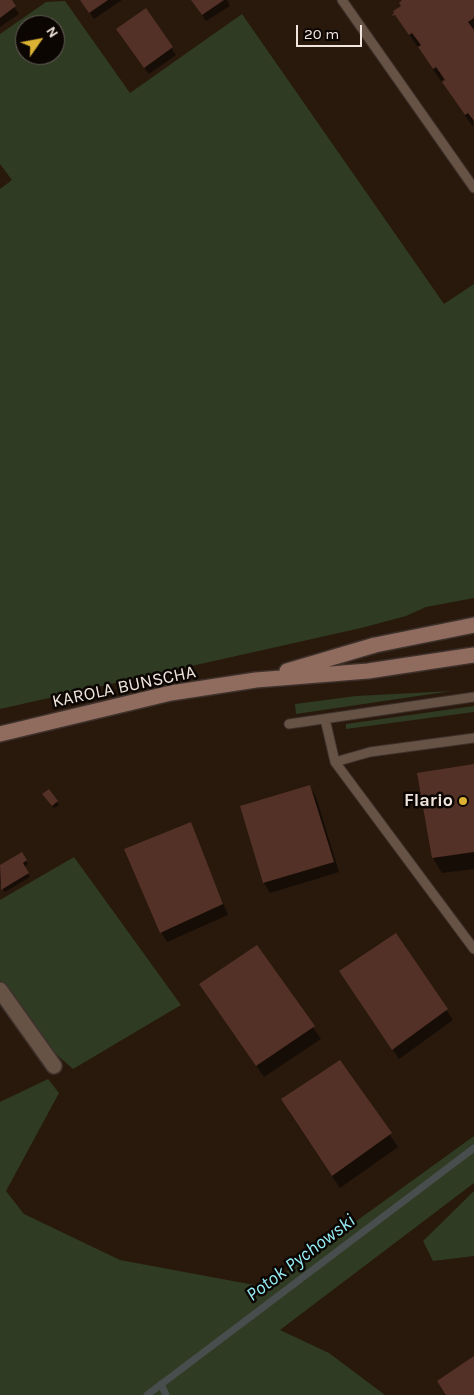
<!DOCTYPE html>
<style>
body{margin:0}
#map{position:relative;width:474px;height:1395px;overflow:hidden;background:#29190d;font-family:Karla,sans-serif}
canvas{display:block}
.north{position:absolute;left:15px;top:15px;width:50px;height:50px;box-sizing:border-box;background:#0c0603;border:1px solid #685f5a;border-radius:50%;rotate:57deg;font-size:14px;font-weight:700;line-height:20px;text-align:center;color:#f1e5dd}
.north::after{content:'';display:block;margin:auto;width:18px;height:22px;background:#dbb233;clip-path:polygon(50% 0,100% 100%,50% 72%,0 100%)}
.scale{position:absolute;left:296px;top:25px;width:66px;height:22px;box-sizing:border-box;border:2px solid #f1e5dd;border-top:0;padding-left:6px;font-size:15px;line-height:18px;white-space:nowrap;color:#f1e5dd;-webkit-text-stroke:4px #0c0603;paint-order:stroke}
</style>
<div id="map">
<canvas width="474" height="1395"></canvas>
<div class="north">N</div>
<div class="scale">20 m</div>
</div>
<script>
const c = document.querySelector('canvas').getContext('2d');
c.lineJoin = 'round';
function paint(path, color) {
  c.fillStyle = color;
  c.fill(path, 'evenodd');
}
function toPath(rows) {
  const path = new Path2D();
  for (const r of rows) {
    path.moveTo(r[0], r[1]);
    for (let i = 2; i < r.length; i += 2) path.lineTo(r[i], r[i + 1]);
  }
  return path;
}
function trace(path, color, width, dash) {
  c.strokeStyle = color;
  c.lineWidth = width;
  c.lineCap = dash ? 'butt' : 'round';
  c.setLineDash(dash || []);
  c.stroke(path);
}
function write(font, color, halo, rows, align = 'center') {
  c.font = font + ' Karla,sans-serif';
  c.lineWidth = 5;
  c.setLineDash([]);
  c.textBaseline = 'middle';
  c.strokeStyle = halo;
  c.fillStyle = color;
  for (const [text, x, y, turn = 0] of rows) {
    c.save();
    c.translate(x, y);
    c.rotate((+turn || 0) * Math.PI / 180);
    c.textAlign = isNaN(turn) ? turn : align;
    if (halo) c.strokeText(text, 0, 0);
    c.fillText(text, 0, 0);
    c.restore();
  }
}
paint(toPath([
 [65,1,130,93,242,14,444,304,474,284,474,598,426,607,406,616,361,628,0,709,0,189,12,180,0,164,0,34,46,2],
 [25,25,55,25,55,55,25,55],
 [452,691,296,714,295,704,356,696],
 [474,706,474,712,346,729,346,724],
 [74,857,181,1005,73,1069,48,1047,0,980,0,900],
 [48,1079,59,1093,6,1191,24,1214,120,1260,265,1287,474,1136,474,1183,280,1330,329,1353,385,1395,0,1395,0,1102],
 [474,1191,474,1256,433,1261,423,1241]
]), '#2f3b23');
paint(toPath([
 [0,0,10,0,19,14,0,27],
 [81,0,122,0,94,19],
 [192,0,227,0,230,6,206,21],
 [404,0,474,0,473,127,451,95,444,83,446,81,444,79,441,81,402,24],
 [146,10,176,55,149,74,122,37],
 [474,765,474,869,442,873,433,858],
 [310,787,316,797,339,872,270,893,264,883],
 [49,790,59,805,54,808,46,797],
 [190,824,228,915,167,942,161,932],
 [22,854,28,864,24,867,30,877,5,892,0,885,0,866],
 [396,935,453,1020,399,1059,347,981],
 [257,947,321,1039,264,1077,208,997],
 [339,1061,398,1147,340,1188,289,1112]
]), '#0007');
trace(toPath([
 [161,1384,166,1395],
 [147,1395,474,1148]
]), '#484e4e', 7);
paint(toPath([
 [0,0,12,0,16,6,0,18],
 [80,0,108,0,89,13],
 [191,0,224,0,202,15],
 [402,0,474,0,474,18,468,22,474,30,474,121,468,113,465,115,442,82,445,80,436,67,433,69,418,47,421,45,412,33,409,35,395,15,391,16,394,13,393,11,401,6,399,3],
 [146,8,173,47,144,68,116,29],
 [474,764,474,852,432,858,417,773],
 [310,785,334,862,263,883,240,806],
 [49,789,58,801,52,806,42,794],
 [191,822,223,904,160,933,124,849],
 [22,852,27,860,23,863,29,873,1,890,0,865],
 [396,933,448,1009,392,1050,339,971],
 [257,945,315,1026,256,1066,199,984],
 [340,1060,392,1133,332,1176,281,1099],
 [474,1356,474,1395,446,1395,437,1381]
]), '#543126');
const lane = toPath([
 [342,0,474,188],
 [325,719,335,762,474,949],
 [289,724,474,697],
 [335,762,370,752,474,738]
]);
const street = toPath([
 [0,990,54,1066]
]);
const secondary = toPath([
 [287,671,375,645,474,625],
 [0,734,171,693,256,680,368,671,474,655]
]);
trace(lane, '#3e312c', 11);
trace(street, '#3e312c', 18);
trace(secondary, '#3e312c', 18);
trace(lane, '#665345', 9);
trace(street, '#665345', 15);
trace(secondary, '#906c5e', 15);
for (const [x, y, r, color] of [
 [463,801,5,"#dbb233"]
]) {
  const dot = new Path2D();
  dot.arc(x, y, r, 0, 2 * Math.PI);
  c.fillStyle = color;
  c.fill(dot);
  trace(dot, '#0c0603', 2);
}
write('18px', '#f1e5dd', '#0c0603', [
 ["KAROLA BUNSCHA",124,687,-12]
]);
write('bold 18px', '#f1e5dd', '#0c0603', [
 ["Flario",453,801]
], 'right');
write('italic 19px', '#95edf5', '#0c0603', [
 ["Potok Pychowski",301,1258,-37]
]);
</script>
